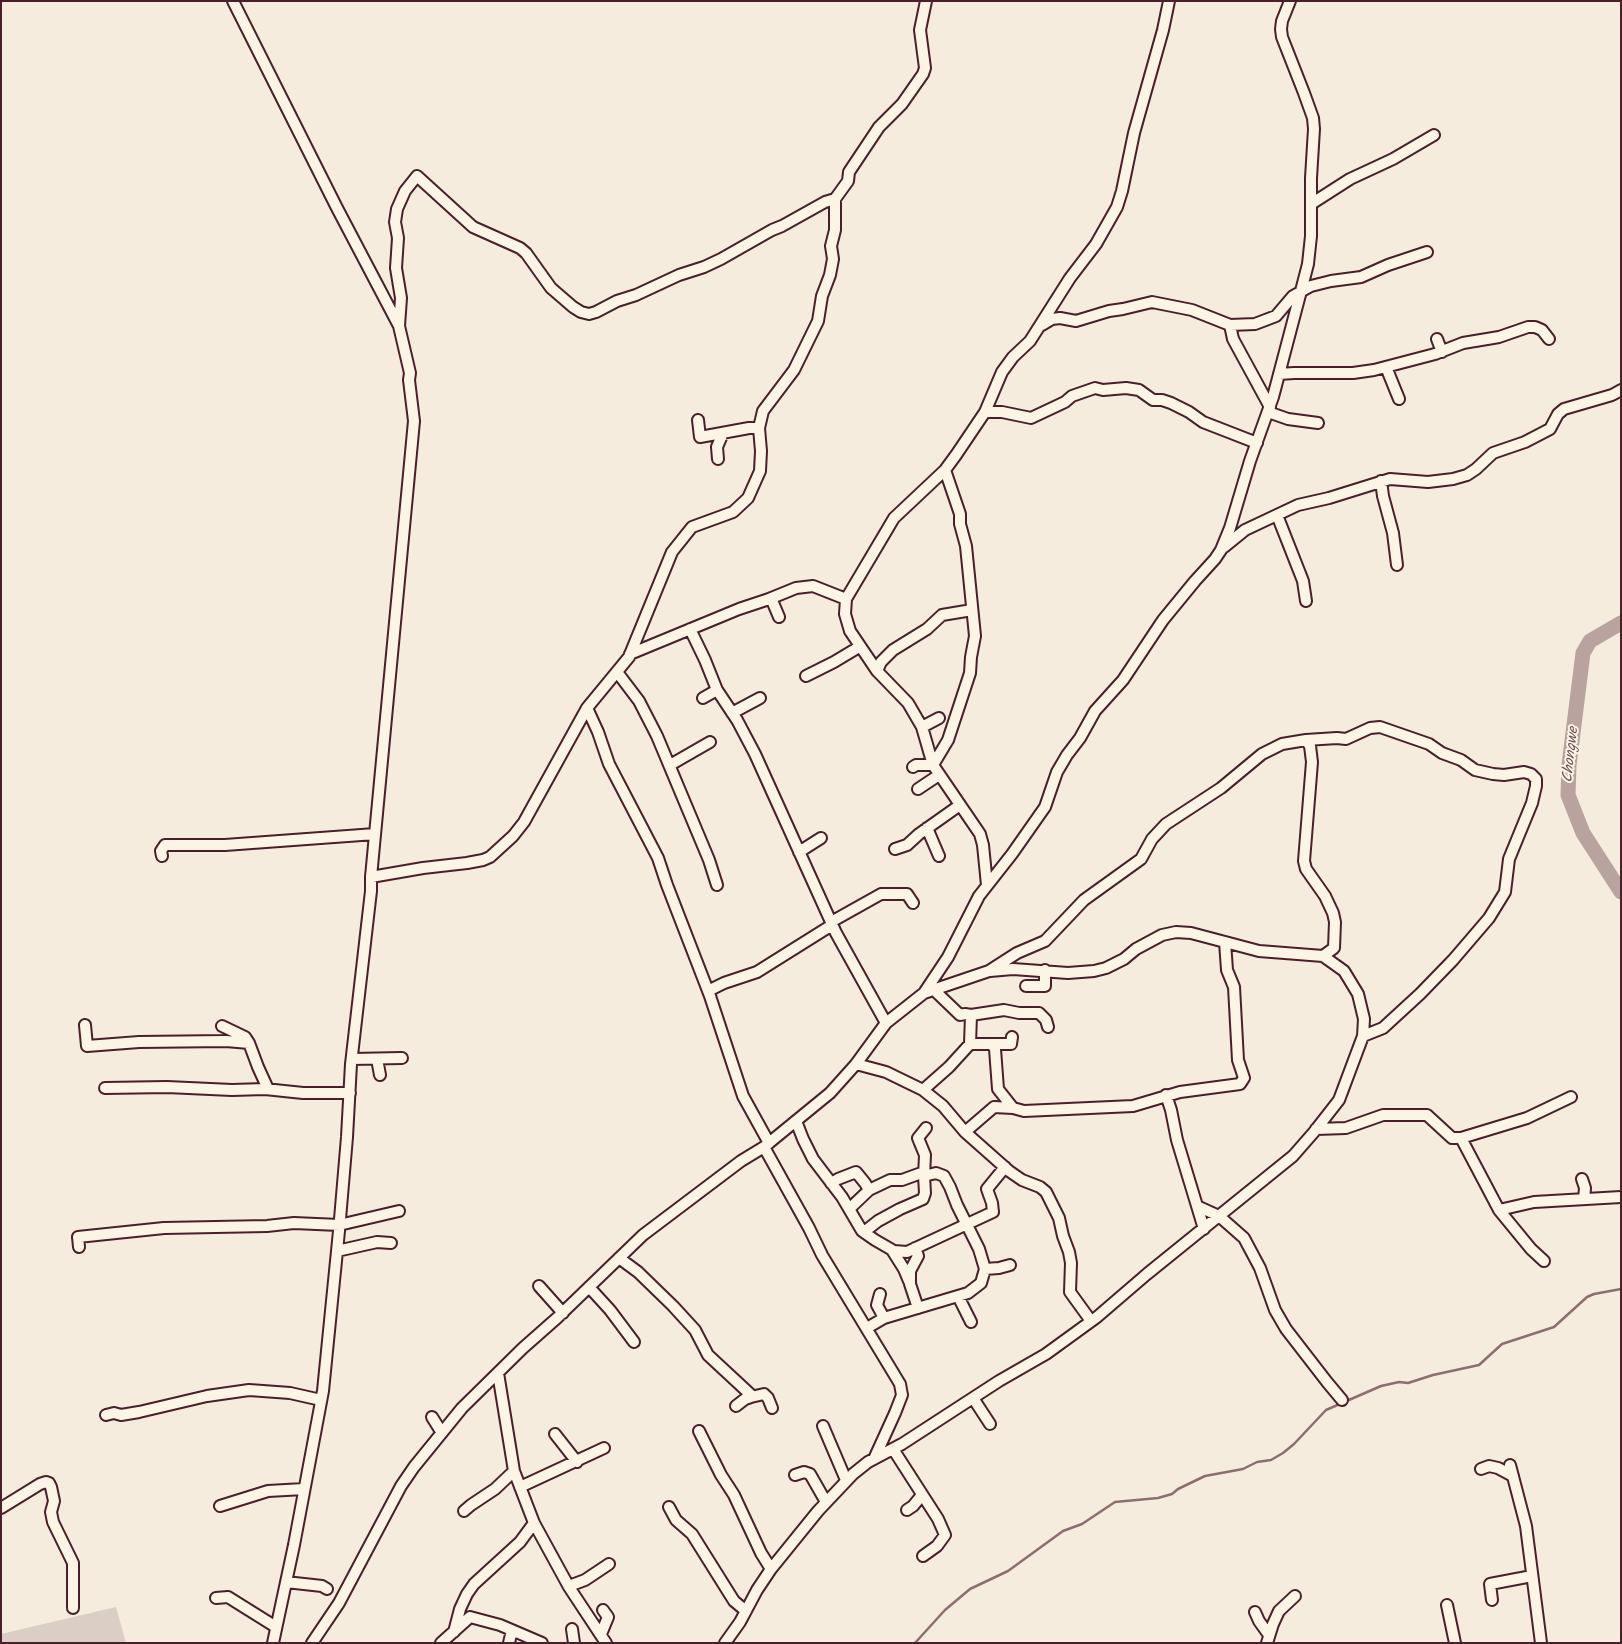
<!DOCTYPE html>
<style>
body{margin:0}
#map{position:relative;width:1622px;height:1644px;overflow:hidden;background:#f5ecde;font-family:Kalam,sans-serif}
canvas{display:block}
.frame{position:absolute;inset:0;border:2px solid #4a1f2b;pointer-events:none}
</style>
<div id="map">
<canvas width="1622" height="1644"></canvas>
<div class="frame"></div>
</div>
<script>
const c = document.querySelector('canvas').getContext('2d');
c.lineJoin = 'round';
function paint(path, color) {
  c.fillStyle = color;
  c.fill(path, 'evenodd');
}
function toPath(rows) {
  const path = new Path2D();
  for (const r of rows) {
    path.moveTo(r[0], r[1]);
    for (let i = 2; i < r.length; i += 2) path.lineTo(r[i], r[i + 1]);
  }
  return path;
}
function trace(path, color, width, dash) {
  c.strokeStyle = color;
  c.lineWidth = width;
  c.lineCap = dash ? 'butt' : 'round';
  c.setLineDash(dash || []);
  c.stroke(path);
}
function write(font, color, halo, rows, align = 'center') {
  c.font = font + ' Kalam,sans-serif';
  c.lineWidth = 4;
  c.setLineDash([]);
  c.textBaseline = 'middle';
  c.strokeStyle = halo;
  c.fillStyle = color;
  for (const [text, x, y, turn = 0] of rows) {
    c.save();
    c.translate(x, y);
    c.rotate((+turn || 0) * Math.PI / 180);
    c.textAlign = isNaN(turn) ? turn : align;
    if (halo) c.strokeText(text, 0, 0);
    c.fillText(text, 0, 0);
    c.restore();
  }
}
paint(toPath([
 [116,1607,126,1643,1,1643,1,1634]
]), '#dbcec4');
trace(toPath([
 [915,1643,945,1610,970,1589,1008,1571,1063,1531,1082,1524,1115,1502,1158,1498,1172,1494,1178,1489,1205,1476,1243,1469,1257,1462,1271,1460,1283,1453,1294,1444,1326,1410,1381,1386,1399,1382,1408,1383,1433,1375,1479,1365,1502,1344,1554,1327,1587,1297,1594,1294,1621,1289]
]), '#8c6e70', 2.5);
trace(toPath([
 [1621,623,1590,641,1583,653,1569,765,1568,795,1583,833,1621,892]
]), '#b8a39e', 15);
const street = toPath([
 [233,1,337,208,399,326,410,373,409,380,414,421,371,877,371,891,351,1064,347,1137,339,1231,323,1391,294,1545,273,1643],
 [1311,204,1350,179,1393,159,1434,135],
 [1042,325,1052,319,1060,318,1076,321,1109,311,1123,309,1152,302,1192,310,1230,325,1255,324,1276,316,1293,296,1311,286,1331,281,1361,277,1388,265,1427,252],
 [1230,325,1233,339,1270,407],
 [399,326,401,298,396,268,398,238,395,222,397,209,405,191,417,176,473,227,520,248,526,253,551,288,573,307,581,312,589,314,596,312,617,301,636,295,679,275,704,267,721,259,772,230,782,226,825,202,835,199],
 [1437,339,1442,352],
 [1386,367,1399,399],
 [1279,374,1294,373,1353,373,1374,370,1435,354,1463,343,1499,337,1528,327,1535,327,1542,330,1549,339],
 [985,412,1002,412,1031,418,1065,402,1072,396,1095,388,1103,390,1126,388,1139,390,1153,400,1162,400,1171,403,1189,412,1203,422,1257,443],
 [1268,412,1288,419,1318,423],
 [698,420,700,437,749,428,759,428],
 [718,459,717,447,723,433],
 [1381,481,1383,496,1393,533,1397,565],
 [1277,515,1303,581,1306,601],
 [1224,547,1245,530,1298,505,1329,498,1390,479,1428,482,1453,479,1467,475,1476,469,1493,453,1525,442,1550,429,1558,414,1564,409,1612,395,1621,390],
 [771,598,779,617],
 [690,629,705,660,717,690],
 [630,654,739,609,769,599,796,588,813,586,846,599],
 [877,671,881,662,893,650,927,629,942,615,972,610],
 [617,672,639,701,657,736,709,860,717,885],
 [806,676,834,662,859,647],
 [703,698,717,690,737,720,755,754,836,933,886,1023],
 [587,708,598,732,609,764,658,858,667,885,710,996,743,1096,769,1143],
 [732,713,760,698],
 [922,727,939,718],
 [1306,740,1310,746,1312,762,1304,861,1306,869,1325,896,1333,913,1335,922,1334,948,1323,956],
 [670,765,710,742],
 [913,767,916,765,933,765,948,740,970,673,971,657,975,636,966,546,960,524,960,514,945,470],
 [918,789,939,775],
 [927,828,939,856],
 [895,849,907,845,919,834,960,805],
 [799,852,821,838],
 [162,856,161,851,165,845,225,845,375,834],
 [371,877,423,868,467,863,483,860,490,857,513,836,524,822,587,708,629,657,672,552,692,527,733,512,748,498,760,471,761,451,759,428,763,411,794,370,818,321,822,296,830,275,833,259,831,246,835,230,835,199,848,181,849,172,879,127,902,104,923,74,925,68,920,30,926,1],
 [987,885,983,845,980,834,933,765,922,727,908,703,877,671,850,631,845,614,846,599,894,518,945,470,956,455,985,412,1002,372,1013,357,1030,341,1070,278,1096,244,1117,207,1122,191,1134,133,1163,30,1169,1],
 [831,922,881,894,907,894,913,903],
 [1026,986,1045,986,1045,970],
 [708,991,724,983,757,972,832,925],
 [924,993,948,957,979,896,1012,854,1045,807,1057,772,1067,755,1080,738,1095,711,1123,680,1163,620,1195,581,1215,559,1221,550,1230,528,1250,461,1273,397,1301,291,1308,264,1311,236,1311,178,1314,129,1313,118,1304,93,1282,37,1281,29,1282,21,1290,1],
 [971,1015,1004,1010,1019,1013,1039,1013,1046,1020,1048,1027],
 [85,1025,87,1046,139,1042,226,1041,249,1043,258,1067,268,1089],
 [222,1026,245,1037,249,1043],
 [970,1044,992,1044,995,1049,998,1089,1013,1108],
 [992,1044,1011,1044,1012,1037],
 [352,1059,402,1058],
 [377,1059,380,1075],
 [856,1064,886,1072,923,1090,943,1106,965,1132,1009,1171,1022,1180,1040,1187,1046,1192,1059,1218,1063,1236,1069,1252,1071,1263,1070,1292,1091,1321],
 [105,1088,167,1087,232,1090,265,1089,303,1093,350,1093],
 [923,1090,949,1067,970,1044,971,1015,965,1014,960,1015,934,990],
 [1166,1095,1171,1110,1177,1140,1204,1229],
 [796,1121,803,1139,813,1159,842,1197,862,1231,875,1240,894,1251,907,1252,993,1212,992,1203,987,1189,1005,1167],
 [1316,1129,1346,1128,1383,1115,1427,1115,1452,1138,1461,1138,1527,1118,1571,1097],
 [965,1132,994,1107,1013,1108,1024,1111,1133,1106,1180,1092,1240,1084,1244,1078,1238,1060,1234,987,1227,970,1225,942],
 [1461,1138,1499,1210,1531,1249,1544,1261],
 [764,1147,809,1228,822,1255,900,1384,902,1395,895,1413,874,1459],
 [1582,1179,1585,1188,1584,1199],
 [831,1183,838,1179,856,1172,865,1183,869,1190,849,1209],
 [869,1190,890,1180,902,1180,924,1172],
 [1197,1206,1219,1216,1244,1238,1260,1268,1275,1310,1286,1329,1327,1382,1342,1400],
 [1499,1210,1534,1202,1621,1197],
 [864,1232,878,1221,900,1209,923,1199,925,1193,924,1176],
 [79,1247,78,1237,164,1228,267,1226,294,1223,339,1225,399,1211],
 [915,1248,918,1256,910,1271,910,1284,918,1308],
 [892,1250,904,1269,909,1281],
 [337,1251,377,1242,391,1243],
 [619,1258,638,1272,673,1306,695,1330,708,1355,750,1394,751,1397,745,1399,736,1406],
 [985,1269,999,1268,1010,1265],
 [539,1286,563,1313],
 [589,1287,610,1310,634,1342],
 [880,1294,877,1305,884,1318],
 [958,1296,971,1322],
 [867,1328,884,1318,968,1293,981,1283,985,1269,979,1249,957,1205,950,1187,944,1176,936,1173,924,1176,925,1155,918,1138,926,1128],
 [498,1373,514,1471,534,1523,569,1587,606,1643],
 [751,1397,764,1394,768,1398,772,1408],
 [973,1398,990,1424],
 [106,1415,114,1413,121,1415,139,1412,207,1396,249,1390,290,1393,321,1400],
 [432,1417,442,1433],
 [823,1426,846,1480],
 [699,1431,721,1475,734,1495,761,1553,771,1569],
 [555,1434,577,1462],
 [893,1449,938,1519,945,1535,937,1546,923,1556],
 [1510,1465,1526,1526,1541,1643],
 [1481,1469,1489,1466,1498,1468,1513,1476],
 [795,1475,804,1472,810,1474,826,1502],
 [520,1487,604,1448],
 [220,1506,268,1491,304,1489],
 [669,1507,676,1520,692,1534,734,1601,746,1611],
 [1,1508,40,1484,46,1482,49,1483,51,1487,54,1501,51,1512,53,1522,73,1563,73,1608],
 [907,1510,913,1506,922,1495],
 [464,1511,471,1505,495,1489,514,1471],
 [286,1582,322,1586,327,1589],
 [569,1586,585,1580,609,1564],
 [216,1598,228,1597,276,1627],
 [1492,1600,1490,1584,1532,1576],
 [1447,1605,1455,1643],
 [1255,1612,1259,1621,1269,1635],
 [572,1629,574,1643],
 [454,1632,460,1609,467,1594,474,1584,520,1542,534,1523],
 [601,1634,608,1617,603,1610],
 [312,1643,339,1603,401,1486,414,1467,462,1408,523,1348,557,1318,643,1235,741,1161,764,1147,830,1093,856,1064,886,1023,924,993,989,971,1017,953,1045,941,1084,900,1141,859,1152,839,1166,824,1221,788,1262,754,1282,744,1306,740,1337,738,1346,739,1370,728,1380,727,1429,744,1442,753,1461,760,1475,770,1493,774,1504,775,1524,772,1531,774,1536,779,1536,786,1532,803,1509,859,1505,892,1489,918,1453,960,1420,994,1383,1028,1363,1036],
 [441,1643,470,1617,500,1625,542,1643],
 [509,1643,512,1630],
 [725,1643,740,1622,757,1590,771,1569,818,1511,853,1474,868,1462,902,1444,999,1381,1046,1354,1097,1317,1147,1274,1293,1156,1314,1132,1339,1100,1363,1036,1364,1019,1358,994,1344,971,1323,956,1259,951,1191,933,1176,932,1162,935,1136,949,1124,959,1106,968,1094,971,1068,973,1013,969,990,971],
 [1267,1643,1273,1624,1279,1611,1295,1596]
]);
trace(street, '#4a1f2b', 14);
trace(street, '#fcf5e5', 10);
write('italic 15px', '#704d53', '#fcf5e5', [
 ["Chongwe",1572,755,-84]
]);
</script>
